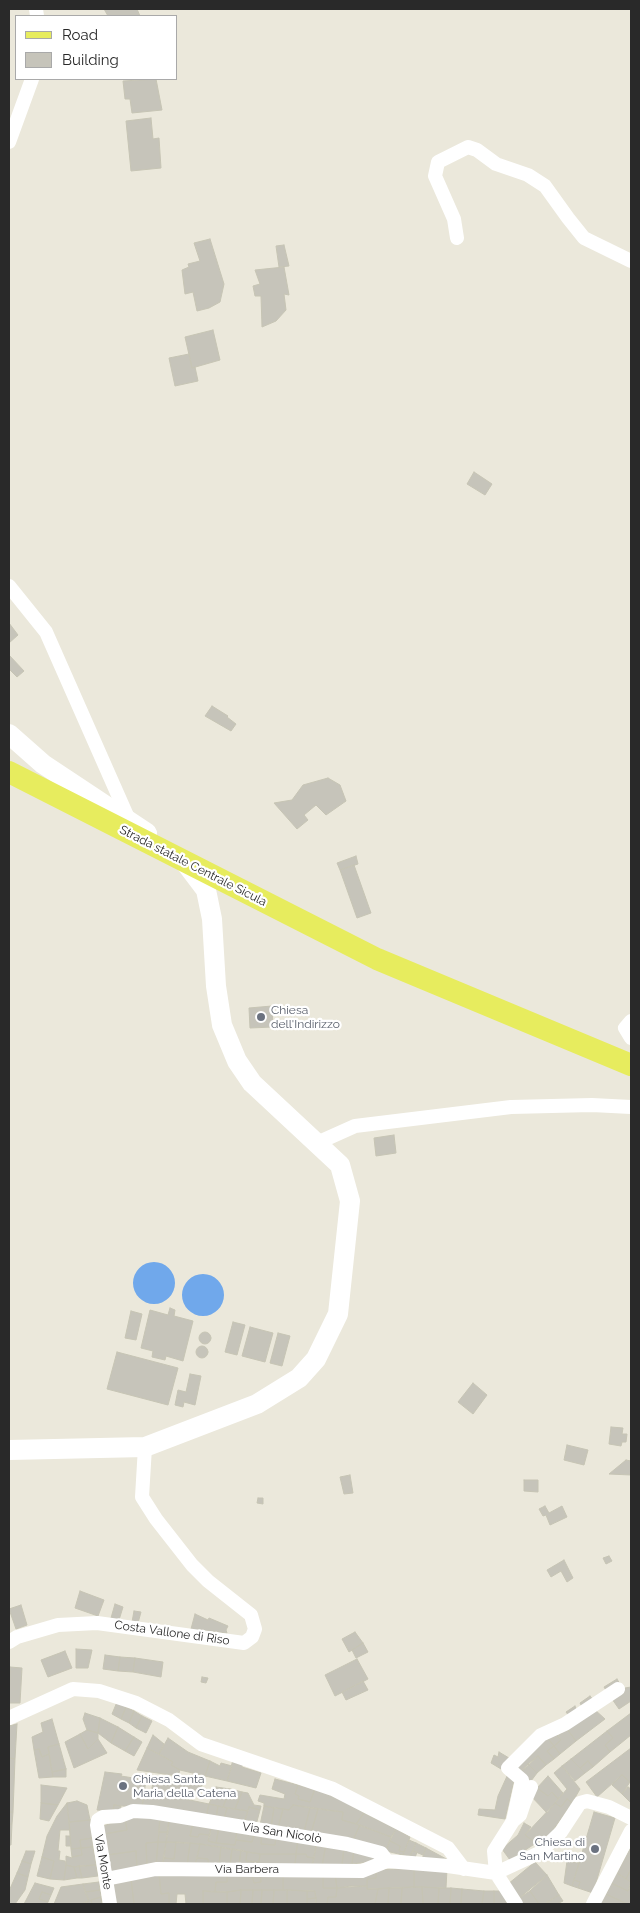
<!DOCTYPE html>
<meta charset="utf-8">
<style>
body{margin:0}
#map{position:relative;width:640px;height:1913px;overflow:hidden;background:#ebe8db;font-family:Raleway,sans-serif}
canvas{display:block}
.frame{position:absolute;inset:0;border:10px solid #292929;pointer-events:none}
.legend{position:absolute;left:15px;top:15px;width:162px;height:65px;box-sizing:border-box;background:#fff;border:1px solid #a9a9a9;margin:0;padding:6px 9px;list-style:none;font-size:15px;color:#292929}
.legend li{display:flex;align-items:center;gap:10px;height:25px}
.legend b{width:25px;border:1px solid #a9a9a9}
</style>
<div id="map">
<canvas width="640" height="1913"></canvas>
<div class="frame"></div>
<ul class="legend">
<li><b style="height:6px;background:#e7ec5e"></b>Road</li>
<li><b style="height:14px;background:#c6c4ba"></b>Building</li>
</ul>
</div>
<script>
const c = document.querySelector('canvas').getContext('2d');
c.lineJoin = 'round';
function paint(path, color) {
  c.fillStyle = color;
  c.fill(path, 'evenodd');
}
function toPath(rows) {
  const path = new Path2D();
  for (const r of rows) {
    if (r.length === 3) {
      path.moveTo(r[0] + r[2], r[1]);
      path.arc(r[0], r[1], r[2], 0, 2 * Math.PI);
      continue;
    }
    path.moveTo(r[0], r[1]);
    for (let i = 2; i < r.length; i += 2) path.lineTo(r[i], r[i + 1]);
  }
  return path;
}
function trace(path, color, width, dash) {
  c.strokeStyle = color;
  c.lineWidth = width;
  c.lineCap = dash ? 'butt' : 'round';
  c.setLineDash(dash || []);
  c.stroke(path);
}
function write(font, color, halo, rows, align = 'center') {
  c.font = font + ' Raleway,sans-serif';
  c.lineWidth = 4.5;
  c.setLineDash([]);
  c.textBaseline = 'middle';
  c.strokeStyle = halo;
  c.fillStyle = color;
  for (const [text, x, y, turn = 0] of rows) {
    c.save();
    c.translate(x, y);
    c.rotate((+turn || 0) * Math.PI / 180);
    c.textAlign = isNaN(turn) ? turn : align;
    if (halo) c.strokeText(text, 0, 0);
    c.fillText(text, 0, 0);
    c.restore();
  }
}
paint(toPath([
 [154,1283,21],
 [203,1295,21]
]), '#70a8eb');
const building = toPath([
 [104,9,137,9,140,16,108,16,104,9],
 [156,79,162,110,132,113,130,99,125,99,123,81,156,79],
 [151,118,153,139,159,138,161,168,131,171,126,121,151,118],
 [210,239,224,284,220,302,209,308,197,311,193,292,185,294,182,270,189,267,188,264,200,261,194,243,210,239],
 [284,245,289,266,279,267,276,246,284,245],
 [284,267,289,295,284,294,286,310,276,321,262,327,261,296,255,296,253,286,260,284,255,270,284,267],
 [213,330,220,360,192,368,185,337,213,330],
 [189,354,192,368,195,367,198,381,175,386,169,358,189,354],
 [474,472,492,484,485,495,467,484,474,472],
 [9,623,18,635,9,643,9,623],
 [9,655,24,671,17,677,9,669,9,655],
 [212,706,228,716,227,717,236,724,231,731,205,716,212,706],
 [328,778,340,785,346,801,326,815,316,805,304,815,308,820,297,829,274,803,292,800,303,785,328,778],
 [356,856,358,864,340,870,337,863,356,856],
 [354,865,371,913,357,918,340,870,354,865],
 [272,1006,273,1027,250,1028,249,1008,272,1006],
 [394,1135,396,1153,376,1156,374,1138,394,1135],
 [170,1308,175,1310,174,1316,193,1321,183,1361,166,1356,165,1360,152,1357,153,1351,141,1348,150,1310,168,1315,170,1308],
 [131,1311,142,1314,136,1340,125,1338,131,1311],
 [233,1322,245,1325,237,1355,225,1352,233,1322],
 [250,1327,273,1333,265,1362,242,1356,250,1327],
 [205,1338,6],
 [278,1333,290,1336,282,1366,270,1363,278,1333],
 [202,1352,6],
 [117,1352,178,1368,168,1405,107,1389,117,1352],
 [190,1374,201,1376,195,1405,184,1402,183,1407,175,1405,178,1390,186,1392,190,1374],
 [473,1383,487,1395,473,1414,458,1402,473,1383],
 [611,1427,623,1428,622,1434,627,1434,626,1442,622,1442,621,1446,609,1444,611,1427],
 [567,1445,588,1450,584,1465,564,1460,567,1445],
 [626,1460,631,1461,631,1475,609,1474,626,1460],
 [350,1475,353,1493,344,1494,340,1477,350,1475],
 [524,1480,538,1480,538,1492,524,1491,524,1480],
 [258,1498,263,1498,263,1504,257,1503,258,1498],
 [545,1506,549,1513,562,1506,567,1517,550,1525,546,1515,543,1516,539,1509,545,1506],
 [609,1556,612,1561,606,1564,603,1558,609,1556],
 [564,1560,573,1578,567,1582,561,1571,551,1577,547,1570,564,1560],
 [80,1591,104,1600,98,1616,75,1608,80,1591],
 [115,1604,123,1607,119,1620,111,1618,115,1604],
 [21,1605,27,1625,16,1629,9,1609,21,1605],
 [134,1611,141,1612,138,1623,132,1622,134,1611],
 [195,1614,208,1620,209,1618,228,1626,226,1630,227,1633,191,1629,195,1614],
 [355,1632,363,1643,349,1652,342,1639,355,1632],
 [363,1643,368,1652,356,1658,352,1650,363,1643],
 [76,1649,92,1650,88,1668,76,1668,76,1649],
 [65,1651,72,1668,48,1677,41,1660,65,1651],
 [105,1655,120,1657,118,1671,103,1669,105,1655],
 [120,1657,135,1658,133,1672,118,1671,120,1657],
 [135,1658,163,1662,161,1677,133,1672,135,1658],
 [357,1659,368,1679,335,1696,325,1675,357,1659],
 [10,1667,22,1668,20,1703,9,1703,10,1667],
 [202,1677,208,1678,206,1683,201,1682,202,1677],
 [617,1679,620,1684,607,1692,604,1687,617,1679],
 [363,1681,368,1690,346,1700,342,1692,363,1681],
 [631,1687,631,1701,619,1709,612,1699,625,1688,631,1687],
 [590,1696,594,1701,583,1709,580,1703,590,1696],
 [117,1702,126,1707,121,1719,112,1714,117,1702],
 [575,1706,577,1711,569,1716,566,1712,575,1706],
 [126,1707,134,1711,129,1723,121,1719,126,1707],
 [594,1709,605,1719,576,1741,567,1729,594,1709],
 [134,1711,142,1716,136,1728,129,1723,134,1711],
 [85,1713,100,1718,98,1733,87,1730,83,1719,85,1713],
 [631,1713,631,1735,610,1752,605,1745,613,1738,607,1731,631,1713],
 [142,1716,152,1721,146,1733,136,1728,142,1716],
 [100,1718,118,1727,111,1743,98,1733,100,1718],
 [52,1719,59,1744,48,1747,49,1754,42,1757,39,1749,34,1750,32,1737,43,1732,41,1723,52,1719],
 [17,1724,15,1759,9,1758,9,1726,17,1724],
 [118,1727,134,1737,125,1751,111,1743,118,1727],
 [567,1729,576,1741,560,1754,554,1746,561,1740,557,1736,567,1729],
 [87,1730,98,1733,98,1739,88,1749,80,1734,87,1730],
 [554,1731,561,1740,554,1746,546,1736,554,1731],
 [607,1731,613,1738,605,1745,610,1752,593,1767,588,1761,580,1768,571,1759,607,1731],
 [80,1734,88,1749,98,1739,107,1753,74,1768,65,1742,80,1734],
 [153,1735,164,1744,159,1754,147,1748,153,1735],
 [546,1736,554,1746,547,1751,554,1759,546,1765,538,1756,520,1773,513,1767,546,1736],
 [134,1737,142,1742,134,1756,125,1751,134,1737],
 [168,1738,188,1752,210,1761,205,1776,180,1770,171,1765,173,1762,159,1754,168,1738],
 [59,1744,66,1769,52,1772,48,1747,59,1744],
 [554,1746,560,1754,554,1759,547,1751,554,1746],
 [147,1748,173,1762,171,1765,180,1770,178,1776,137,1770,147,1748],
 [631,1748,631,1781,630,1782,622,1775,597,1797,586,1782,631,1748],
 [39,1749,42,1757,49,1754,53,1777,39,1778,34,1750,39,1749],
 [499,1752,509,1758,501,1769,491,1763,494,1755,498,1757,499,1752],
 [538,1756,546,1765,537,1773,528,1764,538,1756],
 [9,1758,15,1759,13,1812,9,1812,9,1758],
 [571,1759,585,1773,575,1781,562,1766,571,1759],
 [233,1760,242,1764,242,1767,261,1773,256,1788,227,1781,233,1760],
 [210,1761,220,1766,221,1763,232,1766,227,1781,205,1776,210,1761],
 [588,1761,593,1767,585,1773,580,1768,588,1761],
 [528,1764,537,1773,531,1781,520,1773,528,1764],
 [562,1766,580,1789,572,1803,567,1799,561,1807,555,1803,567,1789,554,1773,562,1766],
 [66,1769,66,1777,53,1777,52,1772,66,1769],
 [105,1772,122,1774,121,1776,146,1780,142,1808,114,1805,113,1811,97,1810,105,1772],
 [508,1774,514,1780,505,1819,478,1815,479,1809,495,1810,498,1796,508,1774],
 [622,1775,630,1782,622,1794,612,1785,622,1775],
 [548,1776,563,1793,558,1799,552,1792,548,1796,537,1788,548,1776],
 [154,1779,202,1785,200,1793,185,1790,184,1798,151,1792,154,1779],
 [275,1779,298,1785,295,1794,299,1796,298,1799,310,1802,315,1789,348,1803,364,1813,356,1824,342,1820,343,1812,293,1805,289,1810,264,1806,264,1803,258,1801,260,1795,284,1799,285,1794,272,1789,275,1779],
 [41,1785,67,1788,58,1805,41,1803,41,1785],
 [298,1785,315,1789,310,1802,298,1799,299,1796,295,1794,298,1785],
 [216,1787,230,1789,223,1807,209,1804,216,1787],
 [628,1787,631,1789,631,1803,622,1794,628,1787],
 [537,1788,548,1796,552,1792,558,1799,547,1813,530,1795,537,1788],
 [230,1789,242,1792,235,1809,223,1807,230,1789],
 [144,1792,151,1792,209,1804,206,1817,142,1806,144,1792],
 [242,1792,248,1793,254,1805,261,1806,260,1810,249,1807,248,1811,235,1809,242,1792],
 [567,1799,572,1803,551,1833,536,1843,525,1835,555,1803,561,1807,567,1799],
 [77,1801,87,1805,90,1820,69,1822,67,1803,77,1801],
 [41,1803,58,1805,49,1821,40,1819,41,1803],
 [67,1803,70,1830,60,1830,58,1851,60,1851,59,1860,65,1861,66,1865,64,1880,50,1879,54,1861,42,1857,47,1836,57,1816,67,1803],
 [209,1804,218,1806,216,1818,206,1817,209,1804],
 [114,1805,121,1806,120,1812,113,1811,114,1805],
 [293,1805,310,1808,304,1832,278,1828,283,1809,289,1810,293,1805],
 [218,1806,227,1808,224,1819,216,1818,218,1806],
 [264,1806,274,1808,271,1827,260,1825,264,1806],
 [249,1807,260,1810,256,1825,244,1823,249,1807],
 [227,1808,248,1811,244,1823,224,1819,227,1808],
 [274,1808,283,1809,278,1828,271,1827,274,1808],
 [310,1808,318,1809,311,1833,304,1832,310,1808],
 [318,1809,343,1812,342,1820,360,1825,353,1840,311,1833,318,1809],
 [9,1812,13,1812,12,1824,9,1824,9,1812],
 [594,1812,615,1818,593,1893,578,1888,580,1882,574,1880,594,1812],
 [364,1813,396,1829,391,1837,356,1824,364,1813],
 [137,1815,160,1817,158,1842,146,1843,147,1867,137,1869,136,1851,107,1855,104,1834,127,1830,125,1819,137,1815],
 [160,1817,169,1819,168,1832,159,1832,160,1817],
 [125,1819,127,1830,104,1834,103,1826,125,1819],
 [169,1819,193,1823,190,1836,198,1837,199,1834,210,1835,208,1841,216,1843,235,1845,236,1840,252,1842,254,1833,262,1834,261,1844,275,1845,276,1836,298,1839,296,1854,260,1854,200,1844,166,1842,169,1819],
 [90,1820,92,1838,80,1840,81,1848,71,1849,69,1822,90,1820],
 [193,1823,211,1826,210,1835,199,1834,198,1837,190,1836,193,1823],
 [524,1823,531,1827,525,1835,536,1843,510,1860,502,1849,518,1835,524,1823],
 [9,1824,12,1824,11,1845,9,1845,9,1824],
 [360,1825,391,1837,386,1851,353,1840,360,1825],
 [211,1826,219,1827,216,1843,208,1841,211,1826],
 [219,1827,237,1830,235,1845,216,1843,219,1827],
 [396,1829,410,1837,404,1852,399,1851,400,1846,390,1841,396,1829],
 [237,1830,254,1833,252,1842,236,1840,237,1830],
 [159,1832,168,1832,166,1842,158,1842,159,1832],
 [262,1834,276,1836,275,1845,261,1844,262,1834],
 [66,1836,70,1836,71,1846,66,1846,66,1836],
 [92,1838,93,1847,81,1848,80,1840,92,1838],
 [298,1839,317,1842,314,1858,307,1857,306,1854,296,1854,298,1839],
 [409,1840,416,1843,410,1856,403,1855,409,1840],
 [390,1841,400,1846,399,1851,404,1852,403,1855,386,1851,390,1841],
 [158,1842,166,1842,162,1866,156,1866,158,1842],
 [158,1842,156,1866,147,1867,146,1843,158,1842],
 [166,1842,176,1842,174,1859,164,1858,166,1842],
 [176,1842,190,1843,187,1866,162,1866,164,1858,174,1859,176,1842],
 [317,1842,326,1844,322,1866,312,1865,317,1842],
 [190,1843,200,1844,195,1866,187,1866,190,1843],
 [416,1843,426,1848,423,1855,413,1851,416,1843],
 [200,1844,221,1847,219,1865,208,1865,208,1859,197,1858,200,1844],
 [326,1844,344,1848,342,1865,322,1866,326,1844],
 [93,1847,96,1865,74,1867,66,1865,66,1856,72,1858,72,1857,82,1855,81,1848,93,1847],
 [221,1847,232,1849,230,1865,219,1865,221,1847],
 [631,1847,631,1869,626,1879,617,1873,631,1847],
 [81,1848,82,1855,72,1857,71,1849,81,1848],
 [344,1848,354,1850,352,1864,342,1865,344,1848],
 [426,1848,450,1861,422,1859,426,1848],
 [232,1849,241,1850,239,1865,230,1865,232,1849],
 [241,1850,247,1852,246,1861,259,1862,260,1854,296,1854,295,1865,239,1865,241,1850],
 [354,1850,377,1857,375,1861,352,1864,354,1850],
 [26,1851,35,1851,31,1864,22,1861,26,1851],
 [136,1851,137,1869,110,1874,107,1855,136,1851],
 [413,1851,417,1852,415,1858,410,1856,413,1851],
 [247,1852,260,1854,259,1862,246,1861,247,1852],
 [296,1854,306,1854,307,1857,314,1858,312,1865,295,1865,296,1854],
 [42,1857,54,1861,50,1879,37,1876,42,1857],
 [197,1858,208,1859,208,1865,195,1866,197,1858],
 [22,1861,31,1864,28,1877,17,1873,22,1861],
 [567,1861,579,1863,572,1886,564,1883,567,1861],
 [535,1862,547,1875,518,1899,508,1884,535,1862],
 [66,1865,74,1867,77,1878,64,1880,66,1865],
 [96,1865,98,1876,82,1878,79,1866,96,1865],
 [79,1866,82,1878,77,1878,74,1867,79,1866],
 [414,1868,414,1887,367,1889,367,1879,376,1878,376,1870,414,1868],
 [414,1868,447,1869,446,1888,414,1887,414,1868],
 [631,1869,631,1882,626,1879,631,1869],
 [376,1870,376,1878,367,1879,367,1886,337,1888,335,1874,376,1870],
 [17,1873,28,1877,25,1890,15,1904,9,1904,9,1891,17,1873],
 [617,1873,631,1882,628,1891,611,1883,617,1873],
 [159,1874,227,1875,227,1882,216,1882,215,1892,203,1891,203,1904,186,1904,185,1894,177,1894,176,1904,169,1904,169,1893,161,1894,159,1874],
 [159,1874,161,1894,169,1893,169,1904,134,1904,131,1879,159,1874],
 [323,1874,335,1874,337,1888,323,1888,323,1874],
 [323,1874,323,1888,337,1888,336,1897,328,1897,327,1904,316,1904,315,1891,283,1890,283,1875,323,1874],
 [227,1875,252,1875,254,1883,261,1882,260,1875,283,1875,283,1890,241,1890,227,1892,215,1892,216,1882,227,1882,227,1875],
 [252,1875,260,1875,261,1882,254,1883,252,1875],
 [547,1875,559,1895,545,1904,539,1904,530,1891,547,1875],
 [131,1879,134,1904,115,1904,112,1882,131,1879],
 [574,1880,580,1882,578,1888,572,1886,574,1880],
 [99,1882,100,1890,85,1892,83,1884,99,1882],
 [35,1883,54,1888,51,1895,42,1892,39,1899,48,1902,47,1904,24,1904,35,1883],
 [611,1883,628,1891,631,1885,631,1904,627,1904,606,1894,611,1883],
 [83,1884,89,1901,81,1904,54,1904,61,1887,83,1884],
 [351,1886,367,1886,367,1889,378,1889,375,1904,327,1904,328,1897,336,1897,337,1888,351,1886],
 [414,1887,422,1887,423,1904,401,1904,402,1888,414,1887],
 [422,1887,439,1888,438,1904,423,1904,422,1887],
 [389,1888,388,1904,375,1904,378,1889,389,1888],
 [389,1888,402,1888,401,1904,388,1904,389,1888],
 [439,1888,451,1888,450,1904,438,1904,439,1888],
 [451,1888,462,1889,461,1904,450,1904,451,1888],
 [462,1889,484,1891,482,1904,461,1904,462,1889],
 [100,1890,101,1897,91,1900,92,1904,83,1904,89,1901,85,1892,100,1890],
 [241,1890,240,1904,227,1904,227,1892,241,1890],
 [241,1890,253,1890,252,1904,240,1904,241,1890],
 [253,1890,262,1890,261,1904,252,1904,253,1890],
 [262,1890,274,1890,273,1904,261,1904,262,1890],
 [274,1890,287,1890,287,1904,273,1904,274,1890],
 [287,1890,307,1891,307,1904,287,1904,287,1890],
 [203,1891,227,1892,227,1904,203,1904,203,1891],
 [307,1891,315,1891,316,1898,307,1899,307,1891],
 [484,1891,494,1891,494,1904,482,1904,484,1891],
 [494,1891,502,1891,507,1904,494,1904,494,1891],
 [530,1891,539,1904,521,1904,518,1899,530,1891],
 [42,1892,51,1895,48,1902,39,1899,42,1892],
 [606,1894,627,1904,600,1904,606,1894],
 [559,1895,563,1901,557,1904,548,1904,547,1902,559,1895],
 [101,1897,102,1904,92,1904,91,1900,101,1897],
 [316,1898,316,1904,307,1904,307,1899,316,1898]
]);
paint(building, '#c6c4ba');
trace(building, '#c6c4b4', 1);
trace(toPath([
 [36,9,37,16],
 [9,142,32,79],
 [457,238,454,219,435,176,438,162,468,147,477,150,496,164,528,175,545,186,568,218,584,238,631,261],
 [9,586,46,632,129,820],
 [631,1021,625,1028,631,1038],
 [317,1143,355,1126,511,1107,592,1105,631,1107],
 [9,1642,17,1637,58,1625,97,1623,244,1643,252,1637,255,1629,251,1615,208,1581,192,1565,156,1519,142,1497,145,1447],
 [9,1718,73,1689,99,1691,136,1703,169,1720,201,1744,333,1789,448,1848,464,1869],
 [513,1821,522,1780,508,1768,541,1735,565,1724,618,1689],
 [496,1873,539,1853,561,1832,580,1803,587,1801,609,1807,631,1818],
 [106,1879,156,1869,362,1871,387,1861],
 [110,1904,97,1825,98,1820,103,1817,120,1816,133,1811,152,1812,347,1844,381,1853,387,1861,448,1866,496,1873],
 [516,1904,496,1873,494,1851,513,1821,520,1815,524,1803,531,1787],
 [593,1904,631,1831]
]), '#fff', 14);
trace(toPath([
 [9,734,43,764,147,833],
 [9,1450,145,1447,257,1404,299,1378,316,1359,338,1314,350,1201,340,1165,252,1083,237,1061,222,1025,216,986,212,919,206,890,184,861]
]), '#fff', 20);
trace(toPath([
 [9,772,377,959,631,1065]
]), '#e7ec5e', 22);
for (const [x, y, r, color] of [
 [261,1017,5,"#6b7280"],
 [123,1786,5,"#6b7280"],
 [595,1849,5,"#6b7280"]
]) {
  const dot = new Path2D();
  dot.arc(x, y, r, 0, 2 * Math.PI);
  c.fillStyle = color;
  c.fill(dot);
  trace(dot, '#fff', 2);
}
write('12px', '#292929', '#fff', [
 ["Strada statale Centrale Sicula",193,866,27],
 ["Costa Vallone di Riso",172,1633,8],
 ["Via San Nicolò",282,1833,9],
 ["Via Monte",103,1862,80],
 ["Via Barbera",247,1869]
]);
write('12px', '#5b616d', '#fff', [
 ["Chiesa",271,1010],
 ["dell'Indirizzo",271,1024],
 ["Chiesa Santa",133,1779],
 ["Maria della Catena",133,1793],
 ["Chiesa di",585,1842,"right"],
 ["San Martino",585,1856,"right"]
], 'left');
</script>
